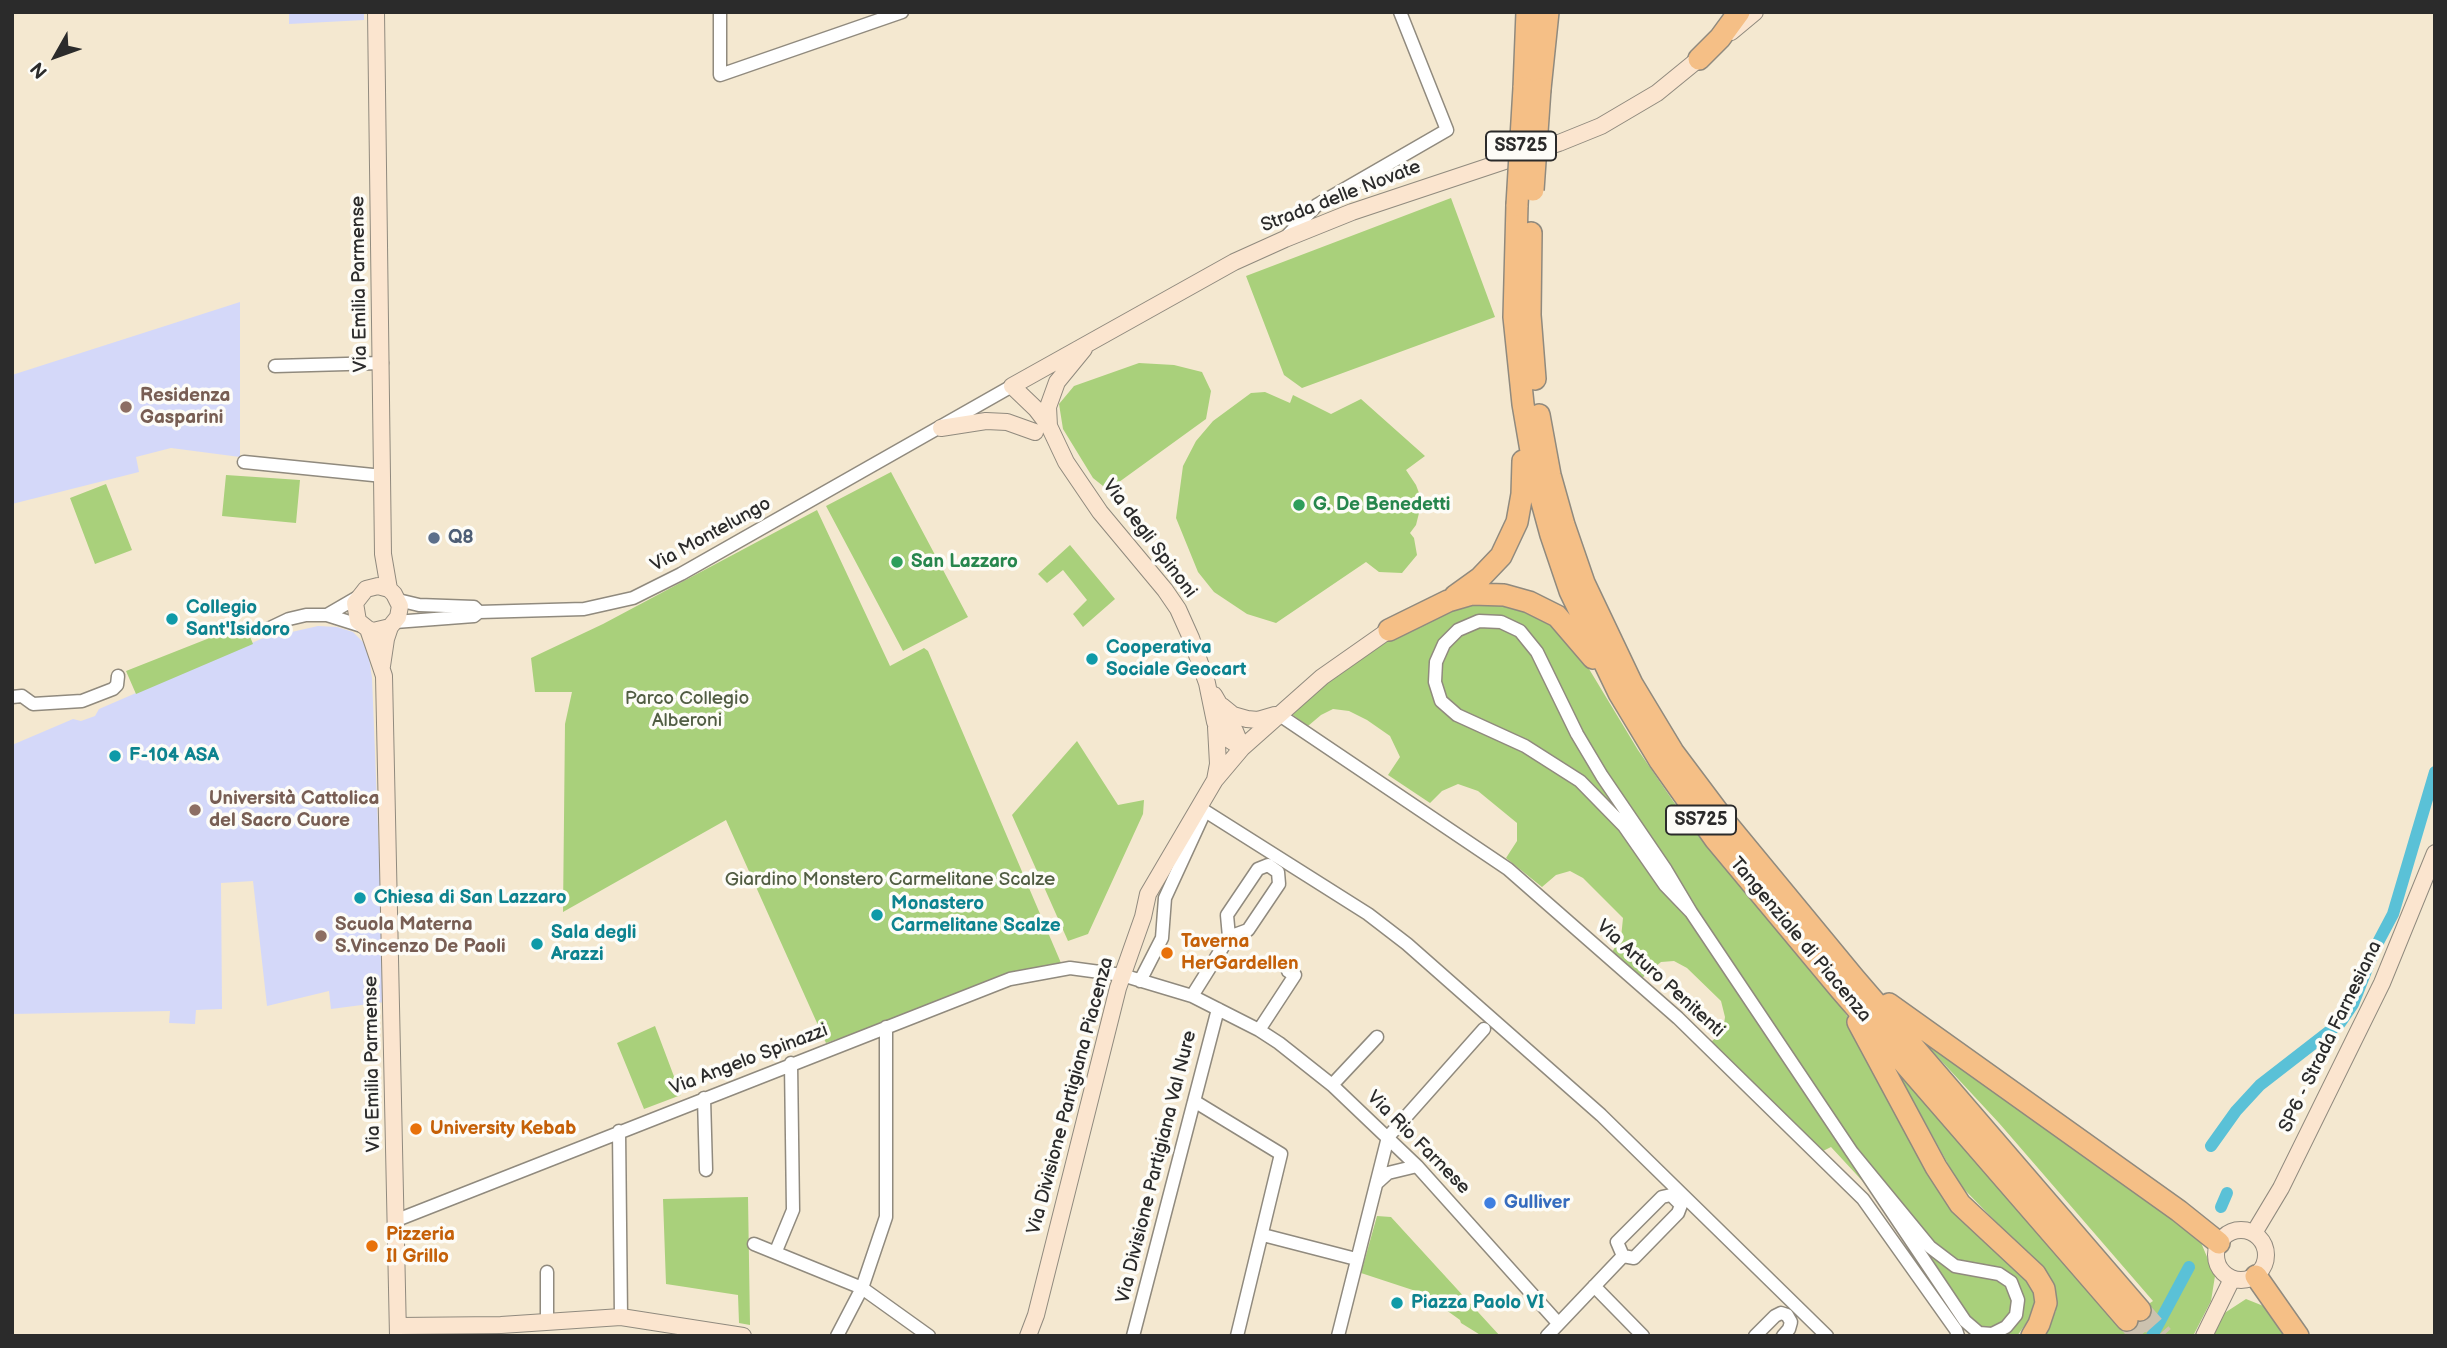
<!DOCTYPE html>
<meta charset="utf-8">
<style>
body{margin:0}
#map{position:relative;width:2447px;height:1348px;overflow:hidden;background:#f4e8d0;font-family:"Balsamiq Sans",sans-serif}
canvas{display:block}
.frame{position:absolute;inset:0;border:14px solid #2b2b2b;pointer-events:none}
.north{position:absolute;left:21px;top:21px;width:70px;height:70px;-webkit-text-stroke:5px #fdfcf7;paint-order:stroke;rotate:230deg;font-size:19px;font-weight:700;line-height:28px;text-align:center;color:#2b2b2b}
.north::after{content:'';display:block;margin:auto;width:24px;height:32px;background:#2b2b2b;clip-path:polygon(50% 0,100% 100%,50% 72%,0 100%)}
</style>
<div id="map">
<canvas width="2447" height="1348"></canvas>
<div class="frame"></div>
<div class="north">N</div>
</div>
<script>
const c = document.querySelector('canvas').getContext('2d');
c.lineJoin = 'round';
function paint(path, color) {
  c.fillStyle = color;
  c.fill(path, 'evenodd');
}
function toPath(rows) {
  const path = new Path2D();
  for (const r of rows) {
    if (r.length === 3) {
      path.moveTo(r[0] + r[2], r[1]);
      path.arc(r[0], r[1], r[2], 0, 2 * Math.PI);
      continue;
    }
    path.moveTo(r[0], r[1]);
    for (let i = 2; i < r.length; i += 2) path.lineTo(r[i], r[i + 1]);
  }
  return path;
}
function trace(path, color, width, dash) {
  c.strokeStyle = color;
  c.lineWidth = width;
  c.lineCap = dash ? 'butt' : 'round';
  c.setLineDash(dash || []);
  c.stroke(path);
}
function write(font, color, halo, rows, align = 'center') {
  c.font = font + ' "Balsamiq Sans",sans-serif';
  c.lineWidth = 7;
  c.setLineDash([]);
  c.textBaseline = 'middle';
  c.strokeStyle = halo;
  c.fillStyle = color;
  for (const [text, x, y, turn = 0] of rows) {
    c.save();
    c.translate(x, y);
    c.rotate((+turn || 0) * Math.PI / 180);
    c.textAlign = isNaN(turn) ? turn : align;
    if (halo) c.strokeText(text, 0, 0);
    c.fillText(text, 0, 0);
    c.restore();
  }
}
paint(toPath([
 [289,12,364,12,364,20,289,24],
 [240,302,240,457,171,448,136,457,139,472,12,504,12,375],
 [318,626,337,627,353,632,363,642,369,657,372,678,385,1002,331,1009,329,991,267,1006,253,881,221,883,222,1009,196,1010,195,1024,169,1023,170,1011,12,1014,12,745,73,719,81,721,95,716,99,709,261,639]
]), '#d4d8f9');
paint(toPath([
 [1451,198,1495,317,1302,388,1284,375,1246,276],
 [1139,363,1174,365,1202,372,1211,391,1206,419,1108,490,1093,478,1063,429,1059,404,1074,386],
 [1265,392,1290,403,1293,395,1331,414,1361,399,1425,456,1406,470,1416,485,1422,501,1416,525,1410,533,1414,538,1417,555,1402,573,1379,572,1366,562,1276,623,1247,614,1214,592,1198,572,1176,518,1183,466,1196,441,1213,421,1251,393],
 [891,472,968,617,903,651,826,506],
 [226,475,300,480,296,523,222,516],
 [106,484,132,550,95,564,70,498],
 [817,510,890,666,924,648,928,651,1061,963,826,1043,726,820,563,912,565,724,572,692,535,692,531,658,603,624],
 [1070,545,1115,599,1083,627,1073,614,1087,600,1063,570,1047,583,1038,574],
 [1503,603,1531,611,1559,630,1583,659,1638,750,1682,814,1833,996,1875,1055,1897,1117,2044,1291,2033,1314,2017,1336,1972,1336,1893,1214,1831,1147,1823,1151,1711,1042,1723,1031,1725,1017,1721,1001,1687,968,1674,961,1661,962,1642,978,1612,952,1621,938,1623,918,1583,878,1570,871,1556,875,1542,887,1506,858,1517,841,1517,823,1478,791,1458,784,1442,791,1430,803,1388,775,1400,757,1390,736,1367,720,1349,711,1333,709,1321,715,1308,726,1293,715,1292,710,1343,669,1385,642,1411,632,1461,607],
 [245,624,253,644,136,694,126,671],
 [1077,741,1118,805,1144,800,1143,814,1088,934,1068,941,1012,815],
 [1908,1025,2197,1233,2215,1276,2211,1301,2193,1336,2041,1336,2056,1311,2050,1277,1959,1184,1882,1044,2121,1323,2153,1301,1999,1123],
 [655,1026,681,1095,644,1109,617,1043],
 [748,1197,750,1325,739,1323,738,1295,666,1284,663,1199],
 [1377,1216,1391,1217,1500,1336,1482,1336,1461,1323,1460,1320,1442,1307,1437,1298,1361,1273],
 [2246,1299,2266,1307,2290,1336,2212,1336,2223,1314]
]), '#a9d07b');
trace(toPath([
 [2211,1146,2236,1111,2260,1085,2340,1023,2353,1004,2375,948,2393,914,2435,772],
 [2221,1207,2227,1193],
 [2152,1336,2189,1267]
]), '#5ac1d7', 12);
trace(toPath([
 [2140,1310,2163,1336],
 [2127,1320,2140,1336]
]), '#ccc2af', 21, [21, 10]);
const street = toPath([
 [720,12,720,75,902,12],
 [1286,237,1317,205,1447,130,1400,12],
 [275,366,382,363],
 [244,462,383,476],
 [398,600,419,605,474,607,479,612],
 [327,615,358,597],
 [395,622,474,616,479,612,584,609,633,598,681,574,1012,386],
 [268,629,289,619,306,615,327,615,362,626],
 [12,697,22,696,33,704,82,701,113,689,117,685,118,676],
 [1278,714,1508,869,1678,1018,1863,1199,1956,1330,1958,1336],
 [1691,912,1665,885,1624,826,1580,781,1525,746,1457,715,1441,701,1435,682,1436,662,1444,644,1458,630,1479,621,1501,622,1520,631,1537,652,1577,734,1602,776,1666,870,1691,912,1965,1321,1979,1333,1992,1334,2006,1327,2016,1315,2018,1300,2011,1282,1999,1274,1955,1266,1930,1247,1851,1151],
 [1140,981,1162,938,1165,898,1205,811,1368,914,1407,944,1601,1115,1827,1336],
 [1192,996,1229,937,1248,930,1279,884,1278,872,1268,865,1258,869,1227,915,1229,937],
 [1259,1030,1295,975,1288,971],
 [1332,1085,1377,1037],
 [704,1098,706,1170],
 [1194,1101,1281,1154,1237,1336],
 [619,1131,621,1317],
 [1377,1183,1388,1173,1417,1166],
 [1671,1195,1681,1205,1678,1213,1634,1258,1623,1256,1617,1242,1662,1197,1671,1195],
 [397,1220,1010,979,1070,968,1122,975,1192,996,1259,1030,1279,1043,1332,1085,1417,1166,1558,1323],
 [1263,1235,1356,1259],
 [754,1244,862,1288,929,1336],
 [776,1251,793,1210,791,1063],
 [547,1272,547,1322],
 [1594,1286,1643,1336],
 [837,1336,862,1288,886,1217,886,1027],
 [1133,1336,1218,1009],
 [1338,1336,1388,1137,1484,1029],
 [1547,1336,1623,1256],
 [1755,1336,1775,1316,1781,1313,1787,1315,1791,1322,1789,1329,1783,1336]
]);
const secondary = toPath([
 [376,12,383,554,389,589],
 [1731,32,1755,12],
 [1012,386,1234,262,1285,239,1352,212,1559,143,1601,126,1657,93,1706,53],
 [1012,386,1036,409,1049,426,1066,462,1100,512,1165,590,1178,609,1191,638,1207,683,1215,722,1225,737,1242,748],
 [1049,426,1048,407,1057,382,1084,349],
 [941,428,986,421,1007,422,1035,432],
 [368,629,384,676,398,1336],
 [382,666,386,639,390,627,398,617,400,606,394,594,389,589,378,586,366,589,355,603,358,621,368,629,373,631,390,627],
 [1214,695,1235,731,1242,748],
 [1222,706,1233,715,1247,719,1258,720,1275,715],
 [1215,780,1218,764,1216,727],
 [2241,1255,25],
 [2254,1233,2281,1188,2382,983,2435,853],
 [398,1326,501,1325,621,1317,743,1336],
 [1028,1336,1036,1315,1118,988,1143,917,1148,894,1215,780,1242,748,1322,677,1389,630],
 [2204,1336,2232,1279]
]);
const highway = toPath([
 [1699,59,1720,38,1739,12],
 [1524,88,1527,12],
 [1540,89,1548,12],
 [1517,205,1514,317,1523,404,1536,480,1551,535,1570,591,1619,693,1660,761,1715,839,1840,989,2127,1320],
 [1531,233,1530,315,1535,379],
 [1539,415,1550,475,1564,525,1584,583,1632,684,1673,752,1727,824,1854,978,2140,1310],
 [1455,596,1480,578,1501,556,1517,522,1522,494,1523,461],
 [1389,630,1448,601,1472,594,1504,595,1529,602,1557,616,1593,658],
 [1889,1004,2179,1211,2219,1243],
 [1858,1022,1936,1167,1960,1204,2035,1274,2044,1289,2046,1303,2039,1324,2032,1336],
 [2256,1276,2298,1336]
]);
trace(street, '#908a7e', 15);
trace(secondary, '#908a7e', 18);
trace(highway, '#908a7e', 24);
trace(street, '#fff', 12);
trace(secondary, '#fbe5cf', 16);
trace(highway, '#f5bf86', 21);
const highwayBridge = toPath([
 [1533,190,1540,89],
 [1517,205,1524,88]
]);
trace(highwayBridge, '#908a7e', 24, []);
trace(highwayBridge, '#f5bf86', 21);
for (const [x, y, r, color] of [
 [126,407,7,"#8d6e63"],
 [1299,505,7,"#2e9e5b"],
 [434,538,7,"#5c6f8a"],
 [897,562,7,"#2e9e5b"],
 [172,619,7,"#0f9aa8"],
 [1092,659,7,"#0f9aa8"],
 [115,756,7,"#0f9aa8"],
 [195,810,7,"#8d6e63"],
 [360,898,7,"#0f9aa8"],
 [877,915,7,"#0f9aa8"],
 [321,936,7,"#8d6e63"],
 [537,944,7,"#0f9aa8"],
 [1167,953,7,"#e8710a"],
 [416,1129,7,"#e8710a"],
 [1490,1203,7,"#3f7fe0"],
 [372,1246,7,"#e8710a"],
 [1397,1303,7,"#0f9aa8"]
]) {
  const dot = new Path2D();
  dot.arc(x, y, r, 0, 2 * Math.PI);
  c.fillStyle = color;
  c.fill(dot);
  trace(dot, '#fdfcf7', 2.5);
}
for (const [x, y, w] of [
 [1521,146,70],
 [1701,820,70]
]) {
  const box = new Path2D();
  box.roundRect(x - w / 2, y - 14.5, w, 29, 5);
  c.fillStyle = '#fdfcf7';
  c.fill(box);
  trace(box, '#2b2b2b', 2);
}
write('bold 18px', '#2b2b2b', null, [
 ["SS725",1521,146],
 ["SS725",1701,820]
]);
write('19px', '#2b2b2b', '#fdfcf7', [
 ["Strada delle Novate",1341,197,-21],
 ["Via Emilia Parmense",360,284,-91],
 ["Via Montelungo",711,535,-29],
 ["Via degli Spinoni",1149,539,53],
 ["Tangenziale di Piacenza",1800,940,50],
 ["Via Arturo Penitenti",1660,979,42],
 ["SP6 - Strada Farnesiana",2331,1037,-64],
 ["Via Angelo Spinazzi",749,1060,-21],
 ["Via Emilia Parmense",373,1064,-91],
 ["Via Divisione Partigiana Piacenza",1071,1096,-75],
 ["Via Rio Farnese",1418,1143,45],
 ["Via Divisione Partigiana Val Nure",1157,1167,-76]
]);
write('bold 19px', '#785e54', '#fdfcf7', [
 ["Residenza",140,396],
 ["Gasparini",140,418],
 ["Università Cattolica",209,799],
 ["del Sacro Cuore",209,821],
 ["Scuola Materna",335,925],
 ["S.Vincenzo De Paoli",335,947]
], 'left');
write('bold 19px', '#27864d', '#fdfcf7', [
 ["G. De Benedetti",1313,505],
 ["San Lazzaro",911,562]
], 'left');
write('bold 19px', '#4e5e75', '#fdfcf7', [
 ["Q8",448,538]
], 'left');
write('bold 19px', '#0d838f', '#fdfcf7', [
 ["Collegio",186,608],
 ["Sant'Isidoro",186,630],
 ["Cooperativa",1106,648],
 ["Sociale Geocart",1106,670],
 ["F-104 ASA",129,756],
 ["Chiesa di San Lazzaro",374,898],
 ["Monastero",891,904],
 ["Carmelitane Scalze",891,926],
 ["Sala degli",551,933],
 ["Arazzi",551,955],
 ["Piazza Paolo VI",1411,1303]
], 'left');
write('19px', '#515d43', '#fdfcf7', [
 ["Parco Collegio",687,699],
 ["Alberoni",687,721],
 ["Giardino Monstero Carmelitane Scalze",890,880]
]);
write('bold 19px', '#c56008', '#fdfcf7', [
 ["Taverna",1181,942],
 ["HerGardellen",1181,964],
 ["University Kebab",430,1129],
 ["Pizzeria",386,1235],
 ["Il Grillo",386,1257]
], 'left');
write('bold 19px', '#366cbe', '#fdfcf7', [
 ["Gulliver",1504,1203]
], 'left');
</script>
